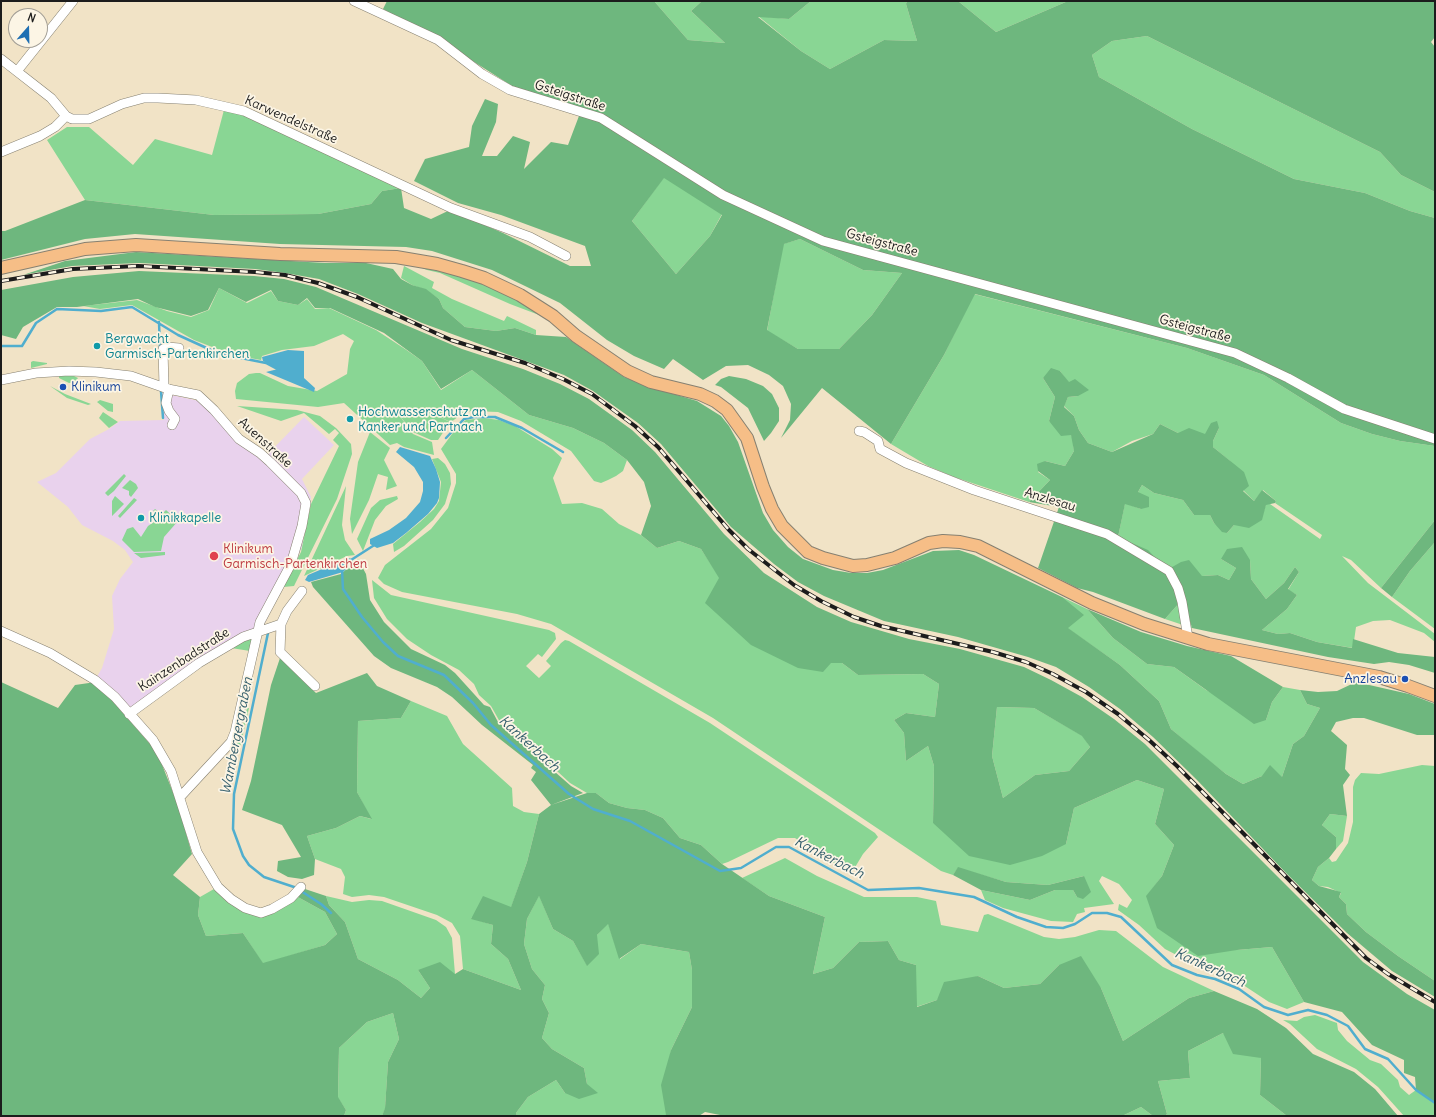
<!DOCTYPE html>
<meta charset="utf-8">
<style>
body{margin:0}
#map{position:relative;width:1436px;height:1117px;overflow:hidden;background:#f1e3c6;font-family:Delius,sans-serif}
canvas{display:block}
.frame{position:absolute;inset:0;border:2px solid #1c1c1c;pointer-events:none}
.north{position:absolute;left:8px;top:8px;width:40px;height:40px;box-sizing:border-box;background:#fcf5e5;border:1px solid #a29e95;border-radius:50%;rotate:20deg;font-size:11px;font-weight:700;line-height:16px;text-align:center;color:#1c1c1c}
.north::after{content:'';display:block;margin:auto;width:14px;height:18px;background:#1f6fb2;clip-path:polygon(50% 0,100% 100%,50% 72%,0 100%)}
</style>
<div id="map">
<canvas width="1436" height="1117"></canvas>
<div class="frame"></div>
<div class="north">N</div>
</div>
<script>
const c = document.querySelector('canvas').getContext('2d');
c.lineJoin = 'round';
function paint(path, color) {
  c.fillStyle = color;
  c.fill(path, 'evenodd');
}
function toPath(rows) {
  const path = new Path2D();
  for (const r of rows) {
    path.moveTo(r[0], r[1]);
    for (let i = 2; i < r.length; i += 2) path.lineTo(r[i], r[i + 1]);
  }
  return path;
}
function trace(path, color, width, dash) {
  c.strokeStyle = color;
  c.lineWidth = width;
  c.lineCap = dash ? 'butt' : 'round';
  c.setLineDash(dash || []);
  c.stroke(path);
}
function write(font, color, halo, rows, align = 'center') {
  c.font = font + ' Delius,sans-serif';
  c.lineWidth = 3.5;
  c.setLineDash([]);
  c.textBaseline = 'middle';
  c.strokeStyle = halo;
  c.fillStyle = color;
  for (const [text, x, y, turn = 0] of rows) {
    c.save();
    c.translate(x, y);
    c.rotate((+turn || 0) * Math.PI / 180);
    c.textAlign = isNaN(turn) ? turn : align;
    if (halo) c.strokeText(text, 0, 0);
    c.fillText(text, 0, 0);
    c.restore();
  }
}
paint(toPath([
 [162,393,204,402,264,458,304,417,334,445,302,479,311,497,302,547,265,623,261,635,243,637,129,714,95,680,102,668,114,629,112,596,120,579,133,562,125,550,113,541,82,525,68,507,37,482,56,473,90,439,109,429,120,421,164,420]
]), '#e9d2ed');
paint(toPath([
 [654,1,702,1,691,11,725,43,688,40],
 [811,1,907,1,906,4,917,41,884,40,830,69,801,51,758,16,789,19],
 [958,1,1068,1,996,32],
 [1147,36,1380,152,1401,175,1435,192,1435,218,1410,211,1365,193,1294,179,1192,129,1099,77,1092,55,1112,41],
 [224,110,243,115,401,188,382,191,371,204,318,214,214,215,85,200,47,140,67,127,89,127,133,165,155,139,212,155],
 [664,177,722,214,710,236,676,274,632,221],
 [800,239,863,270,902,273,872,315,839,349,798,349,767,331,783,244],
 [422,265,490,285,555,321,510,304,440,273,427,270,422,268],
 [404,266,434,282,432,288,452,299,504,321,507,316,536,330,536,335,515,328,496,331,465,327,443,308,439,299,426,290,412,285,401,278],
 [219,288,247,303,271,291,278,301,298,305,307,299,315,309,329,308,376,330,405,349,422,361,441,390,472,370,529,415,573,428,604,443,627,460,623,471,616,476,608,480,601,483,594,481,571,451,521,421,498,412,471,411,462,414,451,422,433,414,450,422,438,440,431,440,413,432,399,415,413,434,432,442,434,455,404,447,397,443,390,445,344,403,318,407,236,399,235,391,237,383,249,374,256,373,260,373,288,386,317,391,347,374,350,349,354,341,343,334,314,346,282,350,262,356,261,360,233,355,194,340,132,305,100,309,83,306,137,300,167,311,191,317,209,310],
 [974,294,1187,348,1264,375,1341,423,1372,434,1400,441,1435,446,1435,520,1381,588,1351,560,1342,556,1368,583,1435,634,1435,642,1424,633,1390,620,1373,621,1356,627,1353,648,1317,642,1290,633,1278,634,1262,630,1287,609,1297,595,1288,590,1299,572,1295,567,1284,583,1266,599,1251,579,1250,560,1221,559,1236,568,1229,580,1218,575,1202,576,1167,571,1118,537,1125,503,1141,509,1138,492,1142,485,1154,493,1183,500,1194,515,1210,515,1214,523,1227,533,1234,525,1261,520,1266,504,1270,504,1320,539,1322,535,1275,503,1276,501,1263,490,1254,501,1243,490,1230,461,1213,447,1213,441,1219,428,1205,435,1178,433,1160,424,1153,434,1132,441,1112,452,1088,443,1079,430,1074,416,1064,406,1068,397,1078,396,1060,371,1043,378,1055,397,1049,421,1071,435,1073,439,1074,451,1065,466,1045,461,1038,472,1050,480,1029,502,954,477,928,466,891,444,944,355],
 [33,361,47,363,47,364,31,368,31,362],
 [59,375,72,375,78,378,75,382,69,383,59,378],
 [50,386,65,394,91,404,88,405,67,398],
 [100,400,113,404,113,412,108,411,97,402],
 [237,406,297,410,320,416,336,428,351,444,352,454,337,499,294,586,283,587,301,552,311,504,339,446,333,440,339,433,335,429,329,434,304,413,281,421],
 [103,412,118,422,109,428,99,418],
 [484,418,499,420,515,426,552,449,562,458,553,478,562,504,582,503,602,509,619,524,641,535,657,548,679,541,701,549,720,578,831,663,842,663,858,675,923,674,939,684,935,717,906,713,894,720,904,733,906,761,928,746,934,766,933,823,1066,844,1074,808,1137,780,1164,789,1155,824,1174,845,1162,876,1147,896,1237,950,1272,947,1304,1002,1287,1009,1269,1002,1225,973,1192,963,1165,949,1139,925,1118,910,1119,904,1127,908,1132,900,1119,884,1102,876,1099,881,1114,904,1084,908,1085,912,1077,914,1073,922,1051,921,1003,908,985,900,981,890,1030,900,1055,890,1073,890,1077,897,1084,876,1048,885,1006,882,958,868,953,875,941,871,713,718,551,624,517,614,402,592,384,584,378,578,385,565,431,529,448,508,456,483,456,474,441,449,458,426,466,420],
 [370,432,390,448,384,460,397,486,386,490,388,477,378,474,369,500,352,534,350,519,358,462],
 [438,458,445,464,450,473,451,484,445,504,433,520,404,546,394,552,393,544,420,522,434,509,439,501,441,482,432,459],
 [124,474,126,476,114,491,108,496,105,493],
 [130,480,136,484,138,488,131,497,129,495,129,491,122,488],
 [346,486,342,525,345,540,355,555,347,556,304,576],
 [115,496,124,504,112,516,112,501],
 [397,496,398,499,386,506,375,520,363,551,357,539,371,508,380,500],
 [134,498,137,500,120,518,118,516],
 [155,509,162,514,166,510,178,521,164,537,161,551,134,552,122,540,127,529,133,527,141,537,148,526,160,518,153,511],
 [1435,542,1435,629,1392,597,1410,571],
 [165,552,165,555,141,558,134,553],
 [372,580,391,595,549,630,555,633,556,639,542,657,538,654,526,666,539,678,551,666,546,661,561,643,565,640,569,641,710,723,875,833,878,837,863,854,851,874,795,838,778,838,728,862,722,864,701,845,680,838,663,818,645,810,627,808,609,803,596,793,587,793,570,783,518,735,500,722,491,706,479,695,474,684,459,670,431,655,407,639,387,619,374,598],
 [1062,597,1087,609,1113,638,1147,664,1174,667,1206,690,1266,720,1272,702,1283,687,1300,690,1307,704,1320,708,1304,736,1293,744,1282,777,1262,776,1243,784,1226,774,1203,756,1171,729,1159,701,1120,665,1067,628],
 [1180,602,1186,608,1192,628,1165,619],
 [244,638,253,639,250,651,231,648],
 [411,701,447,716,463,744,512,788,513,806,524,812,539,814,527,862,511,908,471,918,493,925,491,944,508,959,521,990,463,969,460,936,452,923,437,915,384,897,369,895,352,897,343,894,345,877,341,869,315,859,307,836,336,828,360,816,371,819,357,792,358,721,401,718],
 [997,707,1034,708,1083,736,1090,747,1069,771,1035,775,1003,798,992,756],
 [247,708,249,708,240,747,236,746,241,734],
 [1422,765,1435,766,1435,981,1398,956,1366,932,1347,914,1346,904,1339,897,1341,893,1328,887,1319,886,1312,880,1318,867,1329,858,1332,862,1336,861,1348,843,1353,822,1353,787,1355,780,1361,773,1379,774],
 [1330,814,1347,816,1343,841,1336,849,1336,837,1322,825],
 [785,858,817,876,864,897,917,897,936,901,941,925,978,932,984,915,988,914,1044,937,1059,939,1075,937,1099,930,1116,931,1163,967,1214,991,1189,998,1123,1041,1101,988,1059,965,1040,984,1004,988,978,976,937,1000,916,1007,916,965,899,960,888,941,859,942,833,968,813,974,825,917,769,896,742,878],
 [214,889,260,915,296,896,325,912,337,934,325,945,263,964,243,933,206,936,198,915,200,897],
 [539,895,553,929,573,941,587,965,597,935,608,923,620,959,641,944,689,952,692,970,692,1007,671,1050,666,1115,670,1116,517,1116,516,1113,528,1097,556,1080,565,1093,587,1084,584,1068,552,1049,542,1038,549,1013,542,999,545,985,532,969,524,944,527,919],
 [326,896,352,902,369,900,382,901,436,920,446,927,452,938,455,974,418,970,430,988,421,998,398,980,358,959,345,922,329,905],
 [393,1013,399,1039,388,1062,385,1109,382,1116,344,1116,346,1110,338,1098,339,1048,367,1022],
 [1315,1015,1337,1023,1338,1030,1347,1041,1370,1060,1381,1064,1398,1080,1400,1087,1409,1095,1416,1090,1435,1103,1435,1116,1404,1116,1378,1087,1356,1069,1317,1049,1290,1024,1283,1020,1297,1021,1304,1017],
 [1223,1033,1261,1058,1260,1095,1287,1116,1165,1116,1167,1114,1158,1081,1190,1078,1188,1051],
 [1141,1107,1153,1116,1122,1116]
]), '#89d694');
paint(toPath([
 [387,1,654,1,688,40,725,43,691,11,702,1,811,1,789,19,758,17,801,51,830,69,884,40,917,41,906,4,907,1,958,1,996,32,1068,1,1435,1,1435,37,1431,42,1435,47,1435,192,1401,175,1380,152,1147,36,1112,41,1092,55,1099,77,1192,129,1294,179,1365,193,1410,211,1435,218,1435,446,1400,441,1372,434,1341,423,1264,375,1187,348,975,294,944,355,891,444,822,388,781,438,790,420,791,404,783,386,769,375,748,365,726,366,703,380,673,359,664,369,634,356,607,340,560,303,492,270,432,251,406,247,280,244,135,234,85,239,1,260,1,231,5,231,85,200,214,215,318,214,371,204,382,191,401,188,404,208,431,219,450,210,503,233,570,266,591,266,585,246,501,215,458,203,414,181,425,159,469,147,472,126,485,99,498,104,496,122,482,156,497,156,513,136,530,142,524,169,551,142,568,145,582,108,512,86,438,39,383,9],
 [664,178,722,215,710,236,676,274,632,221],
 [800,239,863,270,902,273,872,315,839,349,798,349,767,330,784,244],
 [136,252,325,263,366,263,393,269,401,279,412,285,426,289,439,299,443,308,465,327,496,331,515,328,536,335,566,337,624,377,650,387,697,401,721,416,729,426,738,442,763,513,773,530,788,547,803,559,833,570,851,573,867,573,883,570,933,551,959,550,974,555,1062,597,1084,615,1068,628,1120,665,1159,701,1171,729,1226,774,1243,784,1262,776,1270,765,1282,777,1293,744,1304,736,1320,708,1307,704,1300,690,1318,692,1337,691,1356,682,1409,694,1435,704,1435,735,1417,735,1364,718,1353,718,1336,722,1331,731,1347,745,1345,769,1350,775,1343,785,1347,816,1330,814,1322,825,1336,837,1336,849,1329,858,1318,867,1312,880,1319,886,1341,892,1339,897,1346,904,1347,914,1366,932,1398,956,1435,981,1435,997,1392,971,1347,933,1286,873,1196,779,1153,737,1120,709,1089,687,1056,667,1028,657,958,637,884,621,824,596,798,582,774,564,731,527,661,444,638,423,593,391,564,375,422,323,358,294,319,279,285,273,255,269,139,263,72,266,23,275,65,261],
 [139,271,254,276,284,279,316,287,462,349,523,369,560,384,589,399,632,430,655,452,724,534,764,573,817,607,851,622,909,639,960,649,1024,667,1051,680,1082,697,1114,719,1145,744,1363,962,1407,994,1435,1010,1435,1103,1416,1090,1415,1077,1404,1073,1404,1060,1372,1045,1342,1012,1304,1002,1272,947,1237,950,1198,956,1157,928,1146,896,1162,876,1174,845,1155,824,1164,789,1137,780,1074,808,1066,844,1042,856,1010,865,969,856,933,823,934,766,928,746,906,761,904,733,894,720,906,713,935,717,939,684,923,674,858,675,842,663,831,663,823,672,798,668,751,645,705,603,719,578,701,549,679,541,657,548,641,535,651,506,644,482,627,460,604,443,573,428,529,415,472,370,441,389,422,361,384,333,330,308,315,308,307,298,298,305,278,301,271,290,246,302,219,288,208,310,191,316,155,307,138,299,77,307,57,307,23,327,16,339,1,335,1,290,73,277],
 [997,707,1034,708,1082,736,1090,747,1069,771,1035,775,1003,798,992,756],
 [1051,368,1060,371,1069,382,1075,379,1089,390,1078,396,1068,397,1064,407,1074,416,1079,430,1088,443,1112,452,1153,434,1160,424,1178,433,1189,428,1205,434,1211,423,1217,421,1219,428,1213,441,1213,447,1244,472,1249,486,1243,491,1254,501,1262,490,1276,501,1275,503,1266,505,1262,520,1249,528,1234,525,1227,533,1222,532,1214,523,1210,515,1194,515,1183,500,1154,493,1142,485,1138,492,1149,497,1149,507,1141,509,1125,504,1118,537,1148,550,1167,570,1181,562,1189,560,1202,576,1218,575,1229,580,1236,568,1221,559,1227,549,1242,547,1250,560,1251,579,1266,599,1284,583,1295,567,1299,572,1288,589,1297,595,1287,609,1262,630,1278,634,1290,633,1317,642,1352,648,1353,639,1398,653,1435,657,1435,673,1409,665,1389,662,1374,664,1328,657,1192,628,1186,608,1180,602,1165,619,1093,592,1077,588,1038,568,1059,507,1029,502,1050,480,1038,471,1037,464,1045,461,1065,466,1074,451,1071,435,1061,436,1049,421,1055,397,1043,378],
 [729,376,746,379,763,386,772,394,779,408,779,421,771,433,764,441,748,408,721,387,715,385,721,379],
 [1435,520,1435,542,1410,571,1392,597,1381,588],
 [358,559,366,574,370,600,384,622,411,649,445,665,455,673,484,705,490,707,498,722,571,786,583,793,551,805,531,780,536,772,531,768,533,765,482,725,452,697,437,687,391,668,374,656,313,587,311,582,341,574],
 [1087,609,1141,632,1187,646,1231,656,1283,687,1272,702,1266,720,1254,724,1174,667,1147,664,1113,638],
 [280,658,316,693,367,673,377,686,411,701,401,718,358,721,357,792,372,819,360,816,336,828,307,836,315,859,314,875,302,879,288,877,277,871,278,861,301,857,282,825,242,810,251,781,271,685],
 [1,682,58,708,75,685,96,682,157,752,178,805,192,854,173,875,200,897,198,915,206,936,243,933,263,963,325,945,337,934,325,912,296,896,302,888,326,896,329,905,345,922,358,959,398,980,421,998,430,988,418,970,440,962,455,974,463,969,521,990,508,959,491,944,493,925,471,919,483,896,511,907,527,862,539,814,551,805,587,793,596,793,609,803,627,808,645,810,663,818,680,838,701,845,722,864,769,896,825,917,813,974,833,968,859,942,888,941,899,960,916,965,917,1007,937,1000,944,982,978,976,1004,988,1040,984,1059,965,1081,956,1101,988,1123,1041,1189,998,1214,991,1257,1009,1286,1028,1313,1054,1354,1072,1375,1089,1398,1116,1287,1116,1260,1095,1261,1058,1233,1054,1223,1033,1188,1051,1190,1078,1158,1081,1167,1114,1165,1116,1153,1116,1141,1107,1122,1116,725,1116,705,1112,699,1116,670,1116,666,1115,661,1085,671,1050,692,1007,692,970,689,952,641,944,619,959,608,924,597,935,599,954,587,966,573,941,553,929,539,896,527,919,524,944,532,969,545,985,542,999,549,1013,542,1038,552,1049,584,1068,587,1084,598,1093,579,1099,565,1093,556,1080,528,1097,516,1113,517,1116,382,1116,385,1108,388,1062,399,1039,393,1013,367,1022,339,1048,338,1097,346,1110,344,1116,1,1116],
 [958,867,1006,882,1048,885,1084,876,1091,892,1083,899,1077,897,1073,890,1055,890,1030,900,981,890,953,875]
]), '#6eb77e');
paint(toPath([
 [288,350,304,351,304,378,315,388,314,392,266,372,278,369,263,361,262,357],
 [400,447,430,456,436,469,440,482,439,498,437,503,428,514,406,533,393,543,377,548,370,544,370,539,389,530,406,518,420,502,423,491,423,482,414,467,396,452],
 [348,558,352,559,353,563,343,572,309,582,305,580,308,575]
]), '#50aece');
trace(toPath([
 [159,322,160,349],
 [1,346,22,346,36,323,57,309,101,311,132,307,178,335,211,350,231,356,266,363,279,370],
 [161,391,163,418],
 [446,438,464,419,474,417,495,417,522,428,563,452],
 [351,560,376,544],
 [342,570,343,589,362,617,383,642,398,656,444,675,473,703,491,725,569,794,593,809,630,821,720,871,741,868,776,847,789,847,868,890,919,888,974,897,1017,917,1046,927,1063,928,1075,924,1092,913,1107,913,1121,917,1172,965,1197,975,1215,979,1239,989,1264,1007,1288,1015,1308,1010,1327,1015,1348,1026,1365,1049,1388,1059,1416,1090,1435,1103],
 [268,633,234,794,233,829,243,856,249,865,264,877,297,888],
 [301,891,321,904,331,913]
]), '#50aece', 2.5);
const minor = toPath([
 [354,1,438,40,482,74,510,90,601,118,723,195,823,241,1235,353,1288,378,1344,409,1435,439],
 [1,59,51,98,66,116,72,119,89,119,122,104,144,98,158,98,196,100,244,111,451,208,530,237,566,256],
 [18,70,73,1],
 [1,152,40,136,55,127,66,116],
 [1,380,36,373,69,371,96,372,131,376,168,389,198,395,214,410,239,439,260,453,270,462,301,493,306,503,302,526,291,564,260,622,235,732,231,742,181,796],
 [164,387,163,349,167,347,179,348],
 [169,389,166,403,169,411,175,419,172,425],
 [859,431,864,432,878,441,880,449,906,463,974,490,1107,534,1169,571,1178,588,1182,602,1188,638],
 [281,624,280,652,315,686],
 [1,631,50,653,95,680,115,697,153,740,171,771,197,852,218,887,231,899,245,908,261,913,272,909,291,898,301,887],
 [129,714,199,663,243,637,281,624,287,611,302,591]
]);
const major = toPath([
 [1,268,85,249,136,245,280,254,396,257,437,264,462,271,484,278,520,295,553,316,576,336,627,371,651,382,700,394,715,401,727,410,747,438,763,487,772,509,782,526,808,552,823,558,853,566,867,565,895,558,929,543,943,541,960,542,978,546,1092,603,1144,624,1208,644,1379,677,1408,686,1435,696]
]);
trace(minor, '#868071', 10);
trace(major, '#868071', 14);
trace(minor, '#fff', 9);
trace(major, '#f6be87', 12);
const rail = toPath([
 [1,281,73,269,138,266,255,272,285,275,318,283,357,297,451,340,525,363,563,379,592,394,635,426,658,447,729,530,748,549,794,585,821,601,854,617,881,626,993,652,1026,662,1053,674,1086,692,1118,714,1149,740,1177,766,1366,958,1388,974,1435,1002]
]);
trace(rail, '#1c1c1c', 4);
trace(rail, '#fcf5e5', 2.5, [8]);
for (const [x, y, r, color] of [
 [97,346,4,"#0f9aa8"],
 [63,387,4,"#1a4fb4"],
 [350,419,4,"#0f9aa8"],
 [141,518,4,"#0f9aa8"],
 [214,556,5,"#e0444e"],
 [1405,679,4,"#1a4fb4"]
]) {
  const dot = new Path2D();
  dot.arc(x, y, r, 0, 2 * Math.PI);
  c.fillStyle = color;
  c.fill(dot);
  trace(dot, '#fcf5e5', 1.5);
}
write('13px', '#1c1c1c', '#fcf5e5', [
 ["Gsteigstraße",570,96,18],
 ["Karwendelstraße",291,120,24],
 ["Gsteigstraße",882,243,15],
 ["Gsteigstraße",1195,329,15],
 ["Auenstraße",265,443,42],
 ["Anzlesau",1050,500,17],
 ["Kainzenbadstraße",184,660,-33]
]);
write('13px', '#0d838f', '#fcf5e5', [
 ["Bergwacht",105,339],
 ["Garmisch-Partenkirchen",105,354],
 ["Hochwasserschutz an",358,412],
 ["Kanker und Partnach",358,427],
 ["Klinikkapelle",149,518]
], 'left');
write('13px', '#164399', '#fcf5e5', [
 ["Klinikum",71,387],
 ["Anzlesau",1397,679,"right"]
], 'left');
write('13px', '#be3a42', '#fcf5e5', [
 ["Klinikum",223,549],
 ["Garmisch-Partenkirchen",223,564]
], 'left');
write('italic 14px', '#335e6c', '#fcf5e5', [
 ["Wambergergraben",237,736,-79],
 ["Kankerbach",529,744,42],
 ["Kankerbach",829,858,27],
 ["Kankerbach",1210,968,24]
]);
</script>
